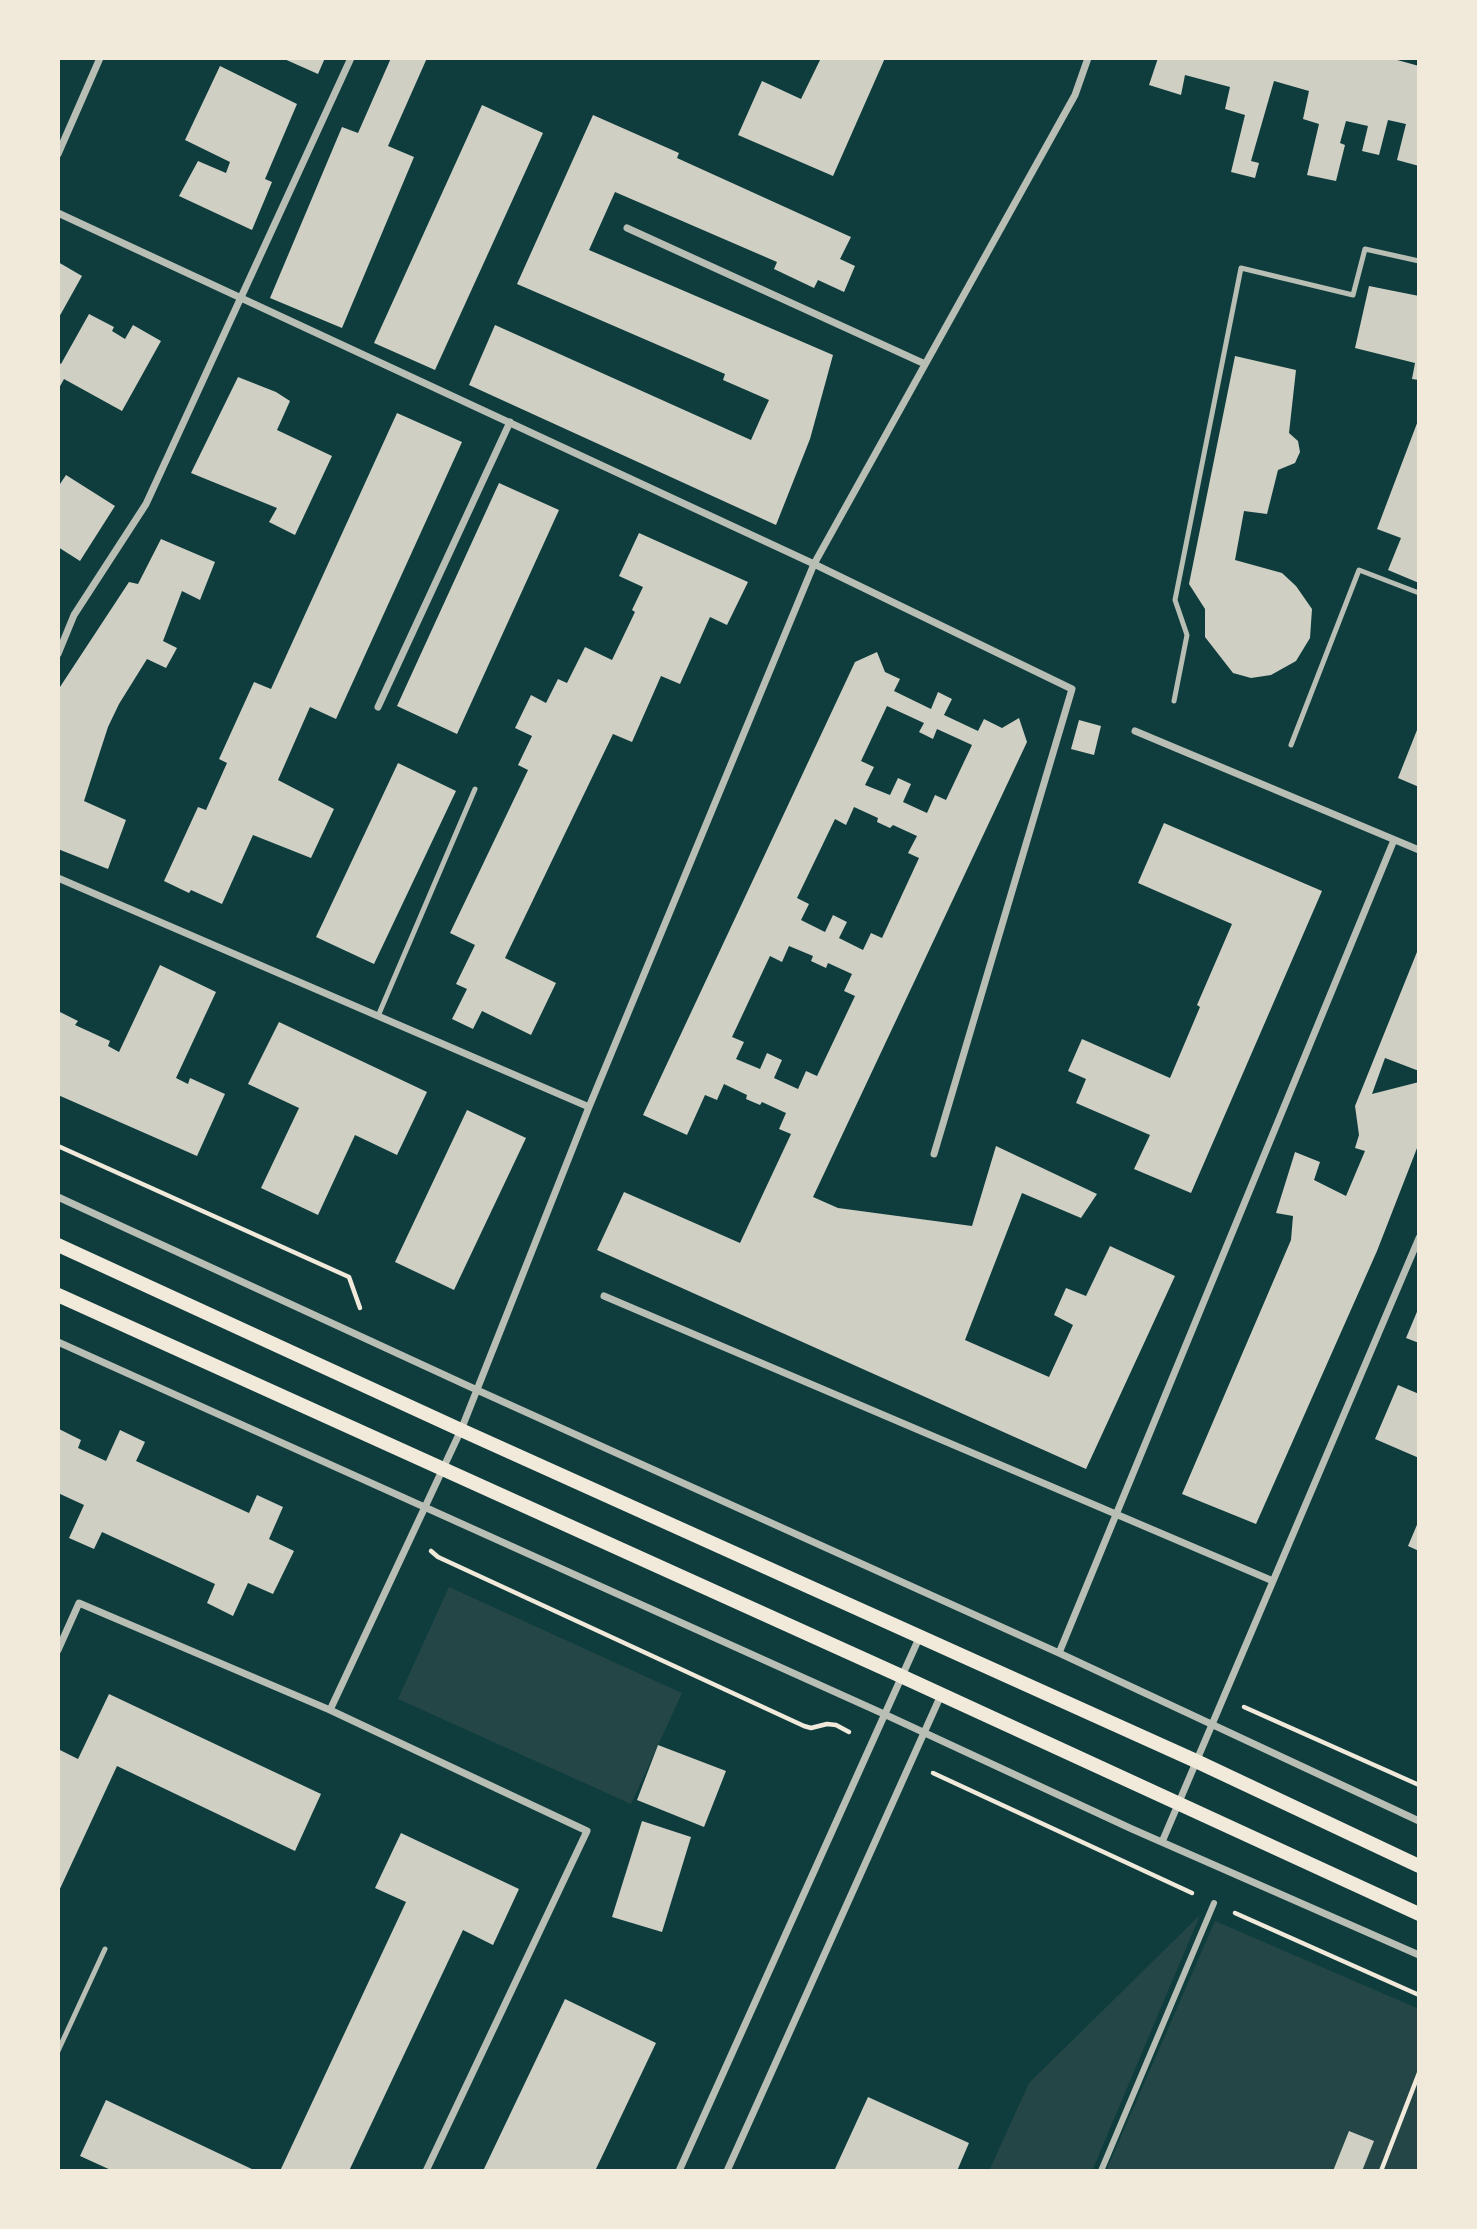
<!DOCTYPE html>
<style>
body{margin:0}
#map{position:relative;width:1477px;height:2229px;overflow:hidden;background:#0f3d3e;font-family:Helvetica,sans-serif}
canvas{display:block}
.frame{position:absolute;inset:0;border:60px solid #f1e9da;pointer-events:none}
</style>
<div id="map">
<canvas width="1477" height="2229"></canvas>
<div class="frame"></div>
</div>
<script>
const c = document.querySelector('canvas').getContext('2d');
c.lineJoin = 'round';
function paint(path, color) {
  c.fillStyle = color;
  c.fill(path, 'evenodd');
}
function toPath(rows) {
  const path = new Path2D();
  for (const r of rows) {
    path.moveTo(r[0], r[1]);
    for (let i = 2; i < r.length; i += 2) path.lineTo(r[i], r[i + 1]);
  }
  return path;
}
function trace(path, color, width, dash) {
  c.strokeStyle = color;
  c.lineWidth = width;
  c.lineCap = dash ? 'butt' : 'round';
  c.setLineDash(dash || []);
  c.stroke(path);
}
paint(toPath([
 [449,1587,682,1693,631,1804,398,1699],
 [1200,1915,1092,2171,989,2171,1029,2083],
 [1215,1921,1419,2009,1419,2171,1106,2171]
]), '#244646');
paint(toPath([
 [282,58,325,58,318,74],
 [391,58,427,58,388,146,414,157,342,328,270,298,342,127,358,133],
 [821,58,885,58,833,176,738,135,762,81,801,99],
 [1158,58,1390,58,1419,66,1419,166,1397,160,1406,124,1388,120,1379,155,1362,151,1368,126,1346,121,1340,143,1345,145,1336,181,1307,175,1319,124,1303,119,1309,91,1274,81,1251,161,1259,163,1255,178,1231,172,1245,115,1225,109,1230,87,1185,75,1181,95,1149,85],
 [220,66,297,104,265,179,272,182,252,230,179,196,198,161,226,173,230,162,185,140],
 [482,105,543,133,435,370,374,343],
 [593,115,679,153,677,158,851,237,840,259,855,266,844,292,818,280,814,288,774,269,777,262,615,192,589,250,833,355,810,439,776,525,469,385,495,325,751,440,762,415,769,400,723,380,725,374,517,284],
 [58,262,82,276,58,319],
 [1369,286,1419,296,1419,380,1412,379,1415,363,1355,348],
 [89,314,114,327,112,331,125,339,133,325,161,341,122,411,64,379,58,390,58,362,61,364],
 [1235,356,1296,370,1289,433,1298,441,1300,452,1295,463,1278,470,1267,514,1244,511,1235,560,1282,573,1296,586,1312,609,1310,638,1296,661,1271,675,1251,678,1233,673,1205,637,1205,609,1189,584],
 [238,377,276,392,290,401,277,430,332,456,295,535,269,522,277,508,191,473],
 [397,413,462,442,336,719,310,707,278,780,334,809,311,858,253,835,222,904,191,890,189,893,164,881,198,807,206,810,227,763,219,759,254,682,271,689],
 [1419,418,1419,583,1388,570,1401,538,1377,529],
 [66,475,115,506,80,561,58,547,58,487],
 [499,483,559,510,457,734,397,706],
 [639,533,748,582,727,625,710,617,680,684,661,676,632,742,613,734,505,958,556,983,531,1035,482,1011,473,1029,452,1019,467,989,456,984,475,945,450,933,528,770,518,765,532,736,515,728,531,695,546,703,558,679,567,683,585,647,612,660,635,612,632,610,643,587,619,576],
 [161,539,215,562,200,600,182,591,163,641,177,648,166,668,147,659,119,704,108,727,84,801,126,820,108,869,58,849,58,690,129,582,138,584],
 [877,652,885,672,900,679,894,691,931,709,938,692,952,699,944,715,978,731,984,719,1002,728,1019,718,1027,742,813,1197,838,1208,972,1226,996,1146,1097,1194,1081,1218,1022,1193,965,1340,1049,1377,1073,1325,1054,1315,1066,1288,1086,1296,1110,1246,1175,1276,1086,1469,597,1250,624,1192,740,1243,791,1134,779,1129,786,1113,762,1102,760,1105,746,1099,747,1095,724,1084,717,1100,705,1095,687,1135,643,1115,855,662],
 [887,706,924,723,919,732,933,739,937,729,972,745,946,800,935,795,927,813,903,802,911,784,898,778,890,795,865,785,874,767,861,761],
 [854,807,878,818,877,822,890,828,893,825,917,836,908,853,919,858,882,938,871,933,863,950,839,938,847,922,833,915,825,932,801,920,809,904,797,898,835,819,846,825],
 [789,946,813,956,811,961,826,968,828,963,852,974,844,991,855,996,817,1076,806,1071,798,1089,774,1078,782,1060,767,1053,760,1069,736,1059,744,1042,732,1037,770,956,782,962],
 [1079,720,1101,726,1094,755,1071,749],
 [1419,725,1419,787,1398,778],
 [398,763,456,791,374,964,316,937],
 [1164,823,1322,891,1191,1193,1134,1169,1150,1135,1076,1103,1086,1079,1068,1071,1082,1039,1170,1078,1200,1007,1197,1005,1232,924,1138,883],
 [1419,947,1419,1071,1385,1058,1372,1094,1419,1082,1419,1143,1377,1251,1256,1524,1182,1494,1291,1240,1293,1216,1276,1213,1295,1152,1320,1162,1314,1180,1346,1196,1365,1151,1355,1148,1359,1135,1355,1106],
 [160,965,216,992,176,1078,188,1084,190,1078,225,1094,197,1156,58,1095,58,1011,78,1021,75,1025,110,1041,108,1046,119,1052],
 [279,1022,427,1092,397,1155,355,1135,318,1215,261,1188,299,1108,248,1084],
 [467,1110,526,1138,454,1290,395,1262],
 [1419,1307,1419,1343,1406,1338],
 [1398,1385,1419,1394,1419,1458,1375,1439],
 [59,1429,81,1440,78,1448,106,1461,120,1430,145,1442,136,1461,249,1513,257,1495,283,1507,269,1539,294,1551,273,1594,248,1583,233,1616,207,1603,215,1584,102,1532,94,1549,69,1538,84,1505,58,1493],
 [1419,1520,1419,1551,1408,1546],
 [109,1694,321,1794,295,1851,117,1766,58,1893,58,1749,78,1759],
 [658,1745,726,1771,704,1827,637,1800],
 [642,1821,691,1837,662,1932,612,1917],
 [401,1833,519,1889,493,1945,463,1930,349,2171,280,2171,406,1902,375,1888],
 [565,1999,656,2043,607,2146,595,2171,483,2171],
 [868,2097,969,2143,957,2171,834,2171],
 [106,2100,256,2171,113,2171,80,2156],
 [1349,2131,1374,2141,1362,2171,1333,2171]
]), '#cfcfc3');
trace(toPath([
 [58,1146,349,1277,360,1308],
 [431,1551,438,1557,804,1726,811,1728,827,1724,836,1725,849,1732],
 [1244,1707,1419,1785],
 [933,1773,1192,1893],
 [1235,1913,1419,1995],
 [1381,2171,1419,2073]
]), '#f1e9da', 4.5);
trace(toPath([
 [1174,701,1187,635,1175,600,1241,268,1353,295,1365,249,1419,261],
 [1291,745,1359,570,1419,593],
 [378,1016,475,789],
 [58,2051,105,1949]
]), '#b8beb3', 5);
trace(toPath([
 [1101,2171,1214,1903]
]), '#b8beb3', 6);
trace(toPath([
 [58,154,100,58],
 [58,213,814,564,1072,689,934,1154],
 [627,228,925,364],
 [58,654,74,615,146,504,351,58],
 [378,707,510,422],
 [1135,731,1419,850],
 [58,878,589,1107],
 [58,1197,477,1390,1059,1653,1419,1821],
 [604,1296,1273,1581],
 [58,1342,884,1714,1132,1829,1419,1955],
 [58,1650,79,1603,330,1710,587,1831,426,2171],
 [1059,1653,1394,840],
 [330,1710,461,1430,589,1107,814,564,1075,95,1088,58],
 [1162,1842,1419,1238],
 [679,2171,920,1636],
 [727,2171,941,1695]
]), '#b8beb3', 7);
trace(toPath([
 [58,1245,461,1430,1196,1761,1419,1866],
 [58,1295,901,1676,1419,1914]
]), '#f1e9da', 14);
</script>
